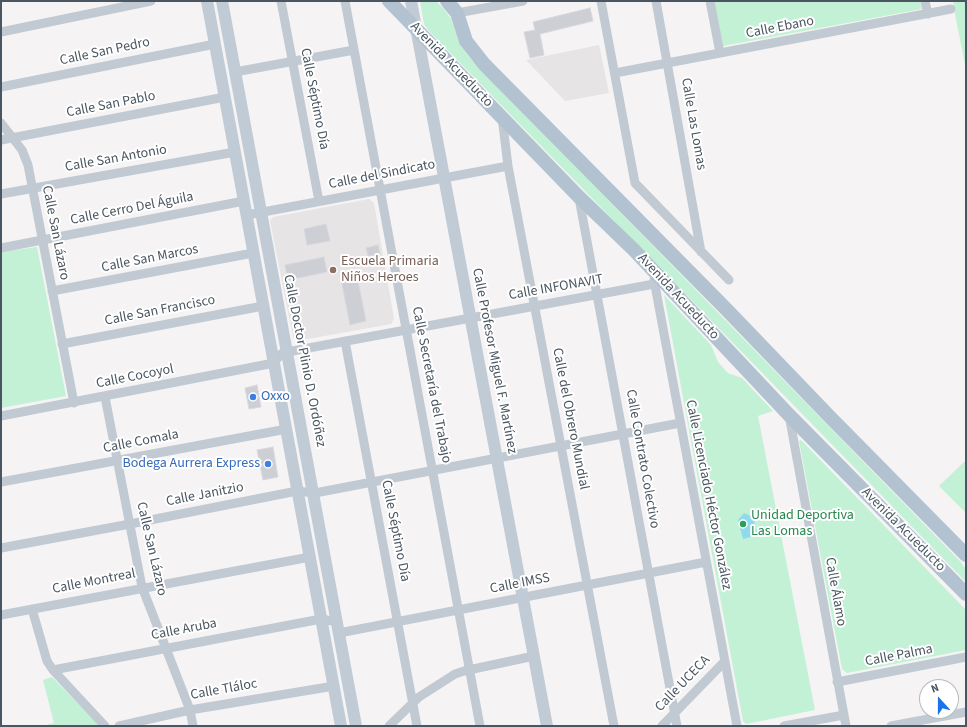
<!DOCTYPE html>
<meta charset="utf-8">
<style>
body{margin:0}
#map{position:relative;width:967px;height:727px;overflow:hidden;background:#f5f3f3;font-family:"Source Sans 3",sans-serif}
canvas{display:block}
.frame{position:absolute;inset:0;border:2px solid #4a5661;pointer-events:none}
.north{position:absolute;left:919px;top:679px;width:40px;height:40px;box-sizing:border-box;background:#fff;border:1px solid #b7bbc0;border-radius:50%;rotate:339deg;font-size:11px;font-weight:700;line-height:16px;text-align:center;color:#4a5661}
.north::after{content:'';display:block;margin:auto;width:14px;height:18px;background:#1a73e8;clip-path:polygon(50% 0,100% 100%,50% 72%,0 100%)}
</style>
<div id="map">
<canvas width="967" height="727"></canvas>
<div class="frame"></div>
<div class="north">N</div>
</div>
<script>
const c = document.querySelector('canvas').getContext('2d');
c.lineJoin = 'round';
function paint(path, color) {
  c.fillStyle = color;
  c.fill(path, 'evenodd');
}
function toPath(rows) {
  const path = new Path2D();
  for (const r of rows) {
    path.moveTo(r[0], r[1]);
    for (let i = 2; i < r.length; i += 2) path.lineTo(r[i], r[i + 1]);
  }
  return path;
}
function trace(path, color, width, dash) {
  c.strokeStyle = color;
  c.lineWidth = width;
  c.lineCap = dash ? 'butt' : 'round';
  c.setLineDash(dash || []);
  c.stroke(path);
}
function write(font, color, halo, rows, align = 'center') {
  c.font = font + ' "Source Sans 3",sans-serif';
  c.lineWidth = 4;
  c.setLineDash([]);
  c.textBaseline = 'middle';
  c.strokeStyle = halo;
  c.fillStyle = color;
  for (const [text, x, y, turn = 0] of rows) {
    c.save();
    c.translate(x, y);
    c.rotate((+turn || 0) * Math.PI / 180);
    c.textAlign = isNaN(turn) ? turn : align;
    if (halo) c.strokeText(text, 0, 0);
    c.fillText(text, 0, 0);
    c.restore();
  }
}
paint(toPath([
 [599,45,609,93,565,101,526,60],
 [369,199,374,203,394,319,391,324,297,341,293,337,270,221,273,217]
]), '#e6e4e5');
paint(toPath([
 [420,1,436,1,444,9,451,19,460,44,470,58,959,560,966,569,966,582,428,30,424,24],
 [714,1,920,1,922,9,723,46],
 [953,1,966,1,966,70,955,14],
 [37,247,66,396,1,408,1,252],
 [664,295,711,345,718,362,728,373,742,378,773,411,758,416,815,710,746,724,743,721],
 [801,440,966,610,966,650,847,673,842,669,799,441],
 [966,460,966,513,939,486],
 [52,677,97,723,98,726,42,726,54,723,43,680]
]), '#c3f1d5');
paint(toPath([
 [744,513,753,517,758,535,743,539,738,520]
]), '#90daee');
const building = toPath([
 [590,8,593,21,540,34,544,55,530,58,524,32,535,30,533,22,590,8],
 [326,224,330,241,307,245,304,229,326,224],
 [378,245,380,254,368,256,366,248,378,245],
 [324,257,327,272,288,280,285,265,324,257],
 [357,276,366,321,350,325,341,279,357,276],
 [257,385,261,407,249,409,245,388,257,385],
 [273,447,278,477,263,480,257,450,273,447]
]);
paint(building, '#cdcfd5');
trace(building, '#d7d9de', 1);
trace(toPath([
 [281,1,319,201],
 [345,1,480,726],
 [601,1,635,183,729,280],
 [656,1,701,252],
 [710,1,720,53],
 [925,1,928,14],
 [457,13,523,1],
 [1,32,151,1],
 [235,72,354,50],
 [615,73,951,9],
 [1,87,215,44],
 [502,117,508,166,614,726],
 [1,123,22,150,28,165,74,403],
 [1,140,225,97],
 [1,194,235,152],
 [579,198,677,726],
 [247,215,508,166],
 [1,248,244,201],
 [654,280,737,726],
 [52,291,253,253],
 [345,341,417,726],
 [62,344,263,306],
 [105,397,142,587,190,710,193,726],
 [789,415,846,726],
 [1,416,274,363,281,354,287,352,665,282],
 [1,482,287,429],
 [1,548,130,524,297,491,315,493,680,423],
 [32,609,47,661,53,670,105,726],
 [1,615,310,557],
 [339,633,706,562],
 [53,670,321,619,338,622],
 [837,682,966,657],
 [119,726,190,710,334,686],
 [389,726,419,697,455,674,464,671,534,656],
 [662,726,725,661],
 [784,726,844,715],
 [891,726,966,712]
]), '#c1cad2', 9);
trace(toPath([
 [207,1,341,726],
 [222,1,356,726],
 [411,1,547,726]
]), '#c1cbd6', 12);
trace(toPath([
 [389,1,579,197,634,250,789,415,966,594],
 [447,1,457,13,466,41,484,64,727,310,828,415,966,555]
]), '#b3c2d1', 14);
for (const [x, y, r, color] of [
 [333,270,4,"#8d6e63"],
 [253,397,4,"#3f7fe0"],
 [268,464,4,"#3f7fe0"],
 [743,524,4,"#2e9e5b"]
]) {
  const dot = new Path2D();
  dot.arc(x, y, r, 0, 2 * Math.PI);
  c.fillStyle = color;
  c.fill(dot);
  trace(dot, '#fff', 1.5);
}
write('14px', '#4a5661', '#fff', [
 ["Calle Ebano",780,28,-11],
 ["Calle San Pedro",105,52,-12],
 ["Avenida Acueducto",451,65,46],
 ["Calle Séptimo Día",314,99,79],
 ["Calle San Pablo",111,105,-11],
 ["Calle Las Lomas",693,124,80],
 ["Calle San Antonio",116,159,-10],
 ["Calle del Sindicato",382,175,-11],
 ["Calle Cerro Del Águila",132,209,-11],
 ["Calle San Lázaro",55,233,79],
 ["Calle San Marcos",150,259,-11],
 ["Calle INFONAVIT",556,288,-10],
 ["Avenida Acueducto",678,297,47],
 ["Calle San Francisco",160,311,-11],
 ["Calle Doctor Plinio D. Ordóñez",304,361,79],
 ["Calle Profesor Miguel F. Martínez",494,361,79],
 ["Calle Cocoyol",135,377,-11],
 ["Calle Secretaría del Trabajo",431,385,79],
 ["Calle del Obrero Mundial",570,419,79],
 ["Calle Comala",141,442,-11],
 ["Calle Contrato Colectivo",642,459,80],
 ["Calle Janitzio",205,495,-11],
 ["Calle Licenciado Héctor González",708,495,79],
 ["Avenida Acueducto",903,530,45],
 ["Calle Séptimo Día",395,531,79],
 ["Calle San Lázaro",151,549,77],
 ["Calle Montreal",94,582,-11],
 ["Calle IMSS",520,584,-11],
 ["Calle Álamo",835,592,80],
 ["Calle Aruba",184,630,-11],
 ["Calle Palma",899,656,-11],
 ["Calle UCECA",683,684,-46],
 ["Calle Tláloc",224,690,-10]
]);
write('14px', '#785e54', '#fff', [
 ["Escuela Primaria",341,262],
 ["Niños Heroes",341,278]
], 'left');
write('14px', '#366cbe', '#fff', [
 ["Oxxo",261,397],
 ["Bodega Aurrera Express",260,464,"right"]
], 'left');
write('14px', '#27864d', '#fff', [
 ["Unidad Deportiva",751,516],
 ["Las Lomas",751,532]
], 'left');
</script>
